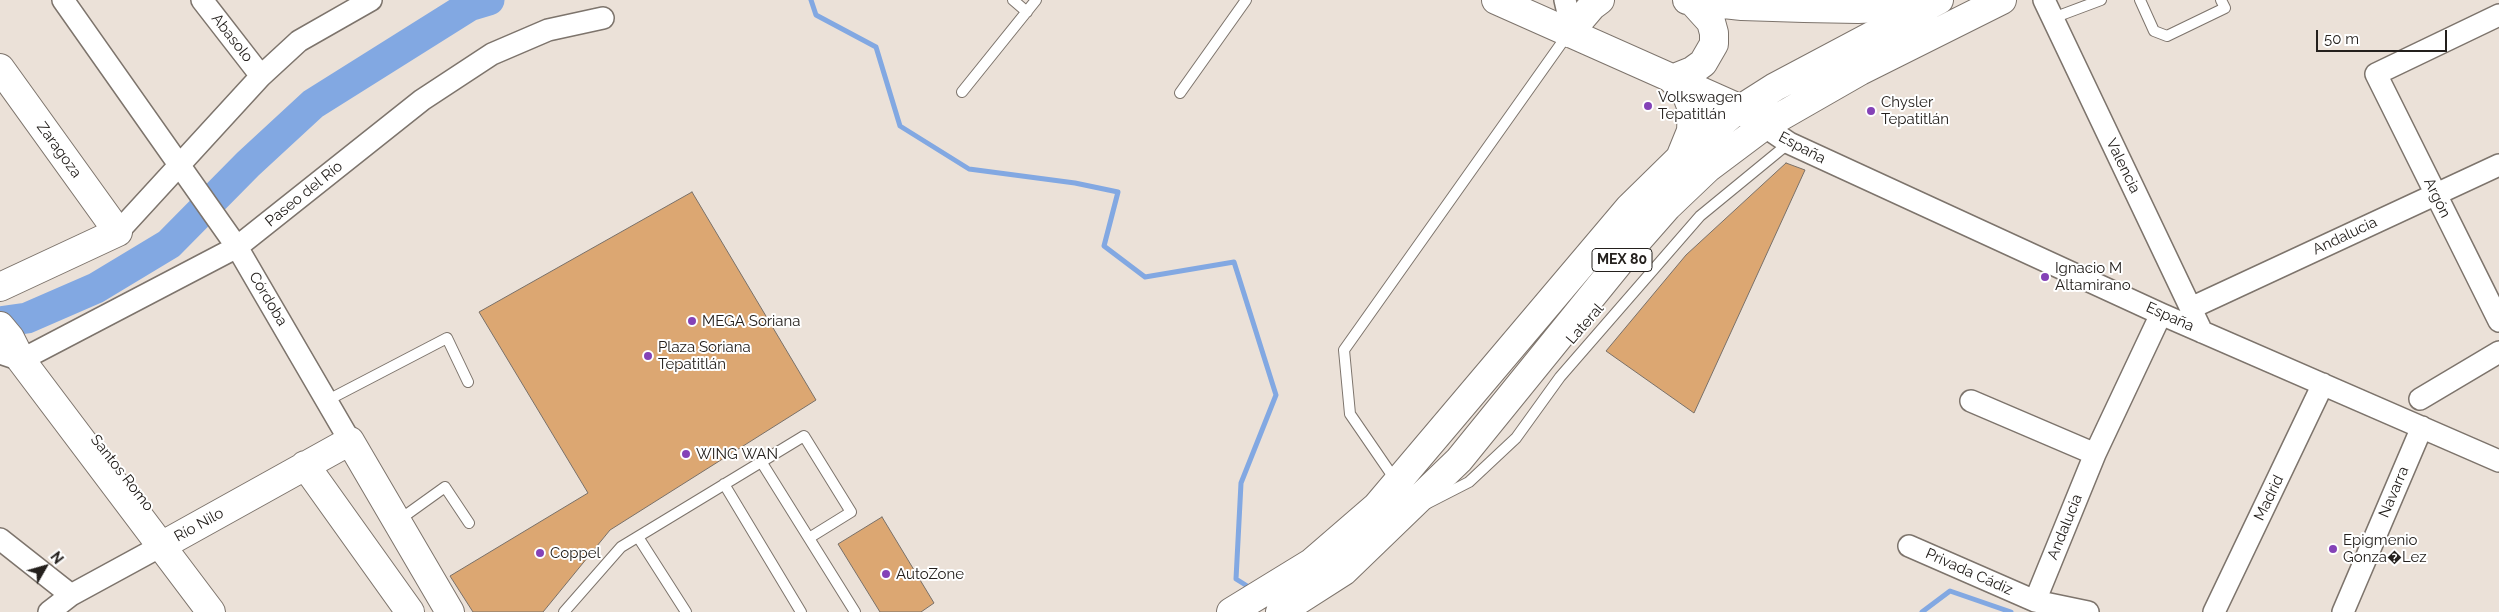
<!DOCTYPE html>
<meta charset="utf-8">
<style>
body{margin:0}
#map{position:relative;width:2499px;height:612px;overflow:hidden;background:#ebe1d8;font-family:Raleway,sans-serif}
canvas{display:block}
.north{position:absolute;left:20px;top:542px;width:50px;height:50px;-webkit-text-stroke:4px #fff;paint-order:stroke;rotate:52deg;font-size:14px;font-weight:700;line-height:20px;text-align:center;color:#24201d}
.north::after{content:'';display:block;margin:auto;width:18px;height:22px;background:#24201d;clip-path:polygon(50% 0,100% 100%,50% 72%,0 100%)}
.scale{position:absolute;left:2316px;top:30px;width:131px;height:22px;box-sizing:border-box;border:2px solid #24201d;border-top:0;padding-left:6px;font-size:15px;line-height:18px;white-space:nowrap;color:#24201d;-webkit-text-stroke:4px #fff;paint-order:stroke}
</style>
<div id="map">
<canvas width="2499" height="612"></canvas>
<div class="north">N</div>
<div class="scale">50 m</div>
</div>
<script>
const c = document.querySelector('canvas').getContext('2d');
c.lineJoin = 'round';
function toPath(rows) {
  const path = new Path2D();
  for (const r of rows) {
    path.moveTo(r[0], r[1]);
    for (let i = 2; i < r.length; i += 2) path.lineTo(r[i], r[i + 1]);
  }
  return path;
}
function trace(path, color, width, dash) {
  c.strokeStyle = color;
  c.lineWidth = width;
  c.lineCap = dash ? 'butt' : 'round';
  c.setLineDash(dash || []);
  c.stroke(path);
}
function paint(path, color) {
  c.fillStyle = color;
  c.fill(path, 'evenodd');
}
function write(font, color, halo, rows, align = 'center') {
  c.font = font + ' Raleway,sans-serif';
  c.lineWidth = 4;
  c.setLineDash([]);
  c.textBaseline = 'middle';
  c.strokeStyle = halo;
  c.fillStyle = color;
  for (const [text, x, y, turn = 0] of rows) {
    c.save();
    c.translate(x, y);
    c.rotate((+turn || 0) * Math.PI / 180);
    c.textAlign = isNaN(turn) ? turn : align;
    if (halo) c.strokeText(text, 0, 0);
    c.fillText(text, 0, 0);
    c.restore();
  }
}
trace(toPath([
 [811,0,816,15,876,47,900,126,969,169,1075,183,1118,192,1104,246,1145,277,1234,262,1276,395,1241,483,1236,579,1252,589],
 [1922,612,1950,591,2011,612]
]), '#82a8e2', 5);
trace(toPath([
 [0,322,27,318,96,288,169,244,248,164,313,104,469,6,489,0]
]), '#82a8e2', 31);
const building = toPath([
 [1786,163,1805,170,1694,413,1606,351,1686,255,1786,163],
 [692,192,816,400,610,530,543,612,473,612,450,576,588,493,479,312,692,192],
 [882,517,934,603,921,612,880,612,838,544,882,517]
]);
paint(building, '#dca772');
trace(building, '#797068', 1);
const lane = toPath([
 [1013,0,1027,12],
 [2140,0,2154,31,2167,36,2225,8,2221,0],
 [2053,18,2101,0],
 [962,92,1036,0],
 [1180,93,1246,0],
 [328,400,447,338,468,382],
 [762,463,855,612],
 [1396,481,1350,414,1344,350,1568,34],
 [724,484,801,612],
 [1428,503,1469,482,1516,438,1560,377,1700,216,1789,143],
 [399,520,445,487,469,523],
 [638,537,686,612],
 [564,612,621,547,804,436,851,512,809,538]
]);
const street = toPath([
 [63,0,237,247,350,441],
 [202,0,261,76],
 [1565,0,1570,22,1569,33],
 [2044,0,2202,332],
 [2499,15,2376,74,2499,321],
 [1764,126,1789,143,2161,314,2499,461],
 [118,232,261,76,299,41,371,0],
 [2191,308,2499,165],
 [0,353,21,360,237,247,422,100,492,54,548,30,603,18],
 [2420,399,2499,352],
 [1971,401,2095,454],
 [0,539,71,595],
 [1909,546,2035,601,2088,612],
 [2035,601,2095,454,2161,314],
 [49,612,71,595,161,546],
 [2214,612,2323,384],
 [2343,612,2422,427]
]);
const secondary = toPath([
 [1496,0,1741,109,1757,121],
 [1687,0,1742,6,1804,8,1858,9,1927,6],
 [1569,33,1592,6,1600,0],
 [0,68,118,232,0,287],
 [1672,79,1692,71,1703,63,1714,44,1714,33,1711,22,1692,1],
 [0,326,10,338,21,360,211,612],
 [305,465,410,612],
 [161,546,350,441,450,612]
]);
const primary = toPath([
 [1672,79,1687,96,1692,109,1691,131,1680,158],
 [1231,612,1311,563,1377,506,1629,208,1680,158,1731,115,1775,87,1939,0],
 [1280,612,1344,571,1459,460,1631,248,1667,207,1708,168,1764,126,1860,71,2002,0]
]);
trace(lane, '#7d746c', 12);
trace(street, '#7d746c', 24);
trace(secondary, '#7d746c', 30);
trace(primary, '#7d746c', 30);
trace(lane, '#fff', 10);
trace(street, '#fff', 21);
trace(secondary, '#fff', 28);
trace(primary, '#fff', 28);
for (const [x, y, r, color] of [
 [1648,106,5,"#8442b7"],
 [1871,111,5,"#8442b7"],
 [2045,277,5,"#8442b7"],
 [692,321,5,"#8442b7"],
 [648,356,5,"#8442b7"],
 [686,454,5,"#8442b7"],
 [2333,549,5,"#8442b7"],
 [540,553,5,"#8442b7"],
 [886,574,5,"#8442b7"]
]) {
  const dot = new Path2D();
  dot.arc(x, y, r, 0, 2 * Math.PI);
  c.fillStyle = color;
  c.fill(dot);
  trace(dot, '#fff', 2);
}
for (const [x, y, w] of [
 [1622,260,60]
]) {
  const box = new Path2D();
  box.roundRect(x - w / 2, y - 11.5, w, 23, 4);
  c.fillStyle = '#fff';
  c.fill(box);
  trace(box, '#24201d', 1);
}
write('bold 14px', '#24201d', null, [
 ["MEX 80",1622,260]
]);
write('15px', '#24201d', '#fff', [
 ["Abasolo",232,38,52],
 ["España",1802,148,28],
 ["Zaragoza",59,150,54],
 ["Valencia",2123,166,64],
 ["Paseo del Río",304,194,-39],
 ["Argón",2437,198,64],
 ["Andalucia",2345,236,-25],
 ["Córdoba",268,299,59],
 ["España",2170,317,24],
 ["Lateral",1585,324,-49],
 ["Santos Romo",122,473,52],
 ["Navarra",2394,492,-67],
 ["Madrid",2269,498,-64],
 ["Río Nilo",199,525,-29],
 ["Andalucia",2065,527,-68],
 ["Privada Cádiz",1969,572,24]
]);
write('15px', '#24201d', '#fff', [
 ["Volkswagen",1658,97],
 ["Tepatitlán",1658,114],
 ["Chysler",1881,102],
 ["Tepatitlán",1881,119],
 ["Ignacio M",2055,268],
 ["Altamirano",2055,285],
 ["MEGA Soriana",702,321],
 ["Plaza Soriana",658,347],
 ["Tepatitlán",658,364],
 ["WING WAN",696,454],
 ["Epigmenio",2343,540],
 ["Gonza�Lez",2343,557],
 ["Coppel",550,553],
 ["AutoZone",896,574]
], 'left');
</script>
